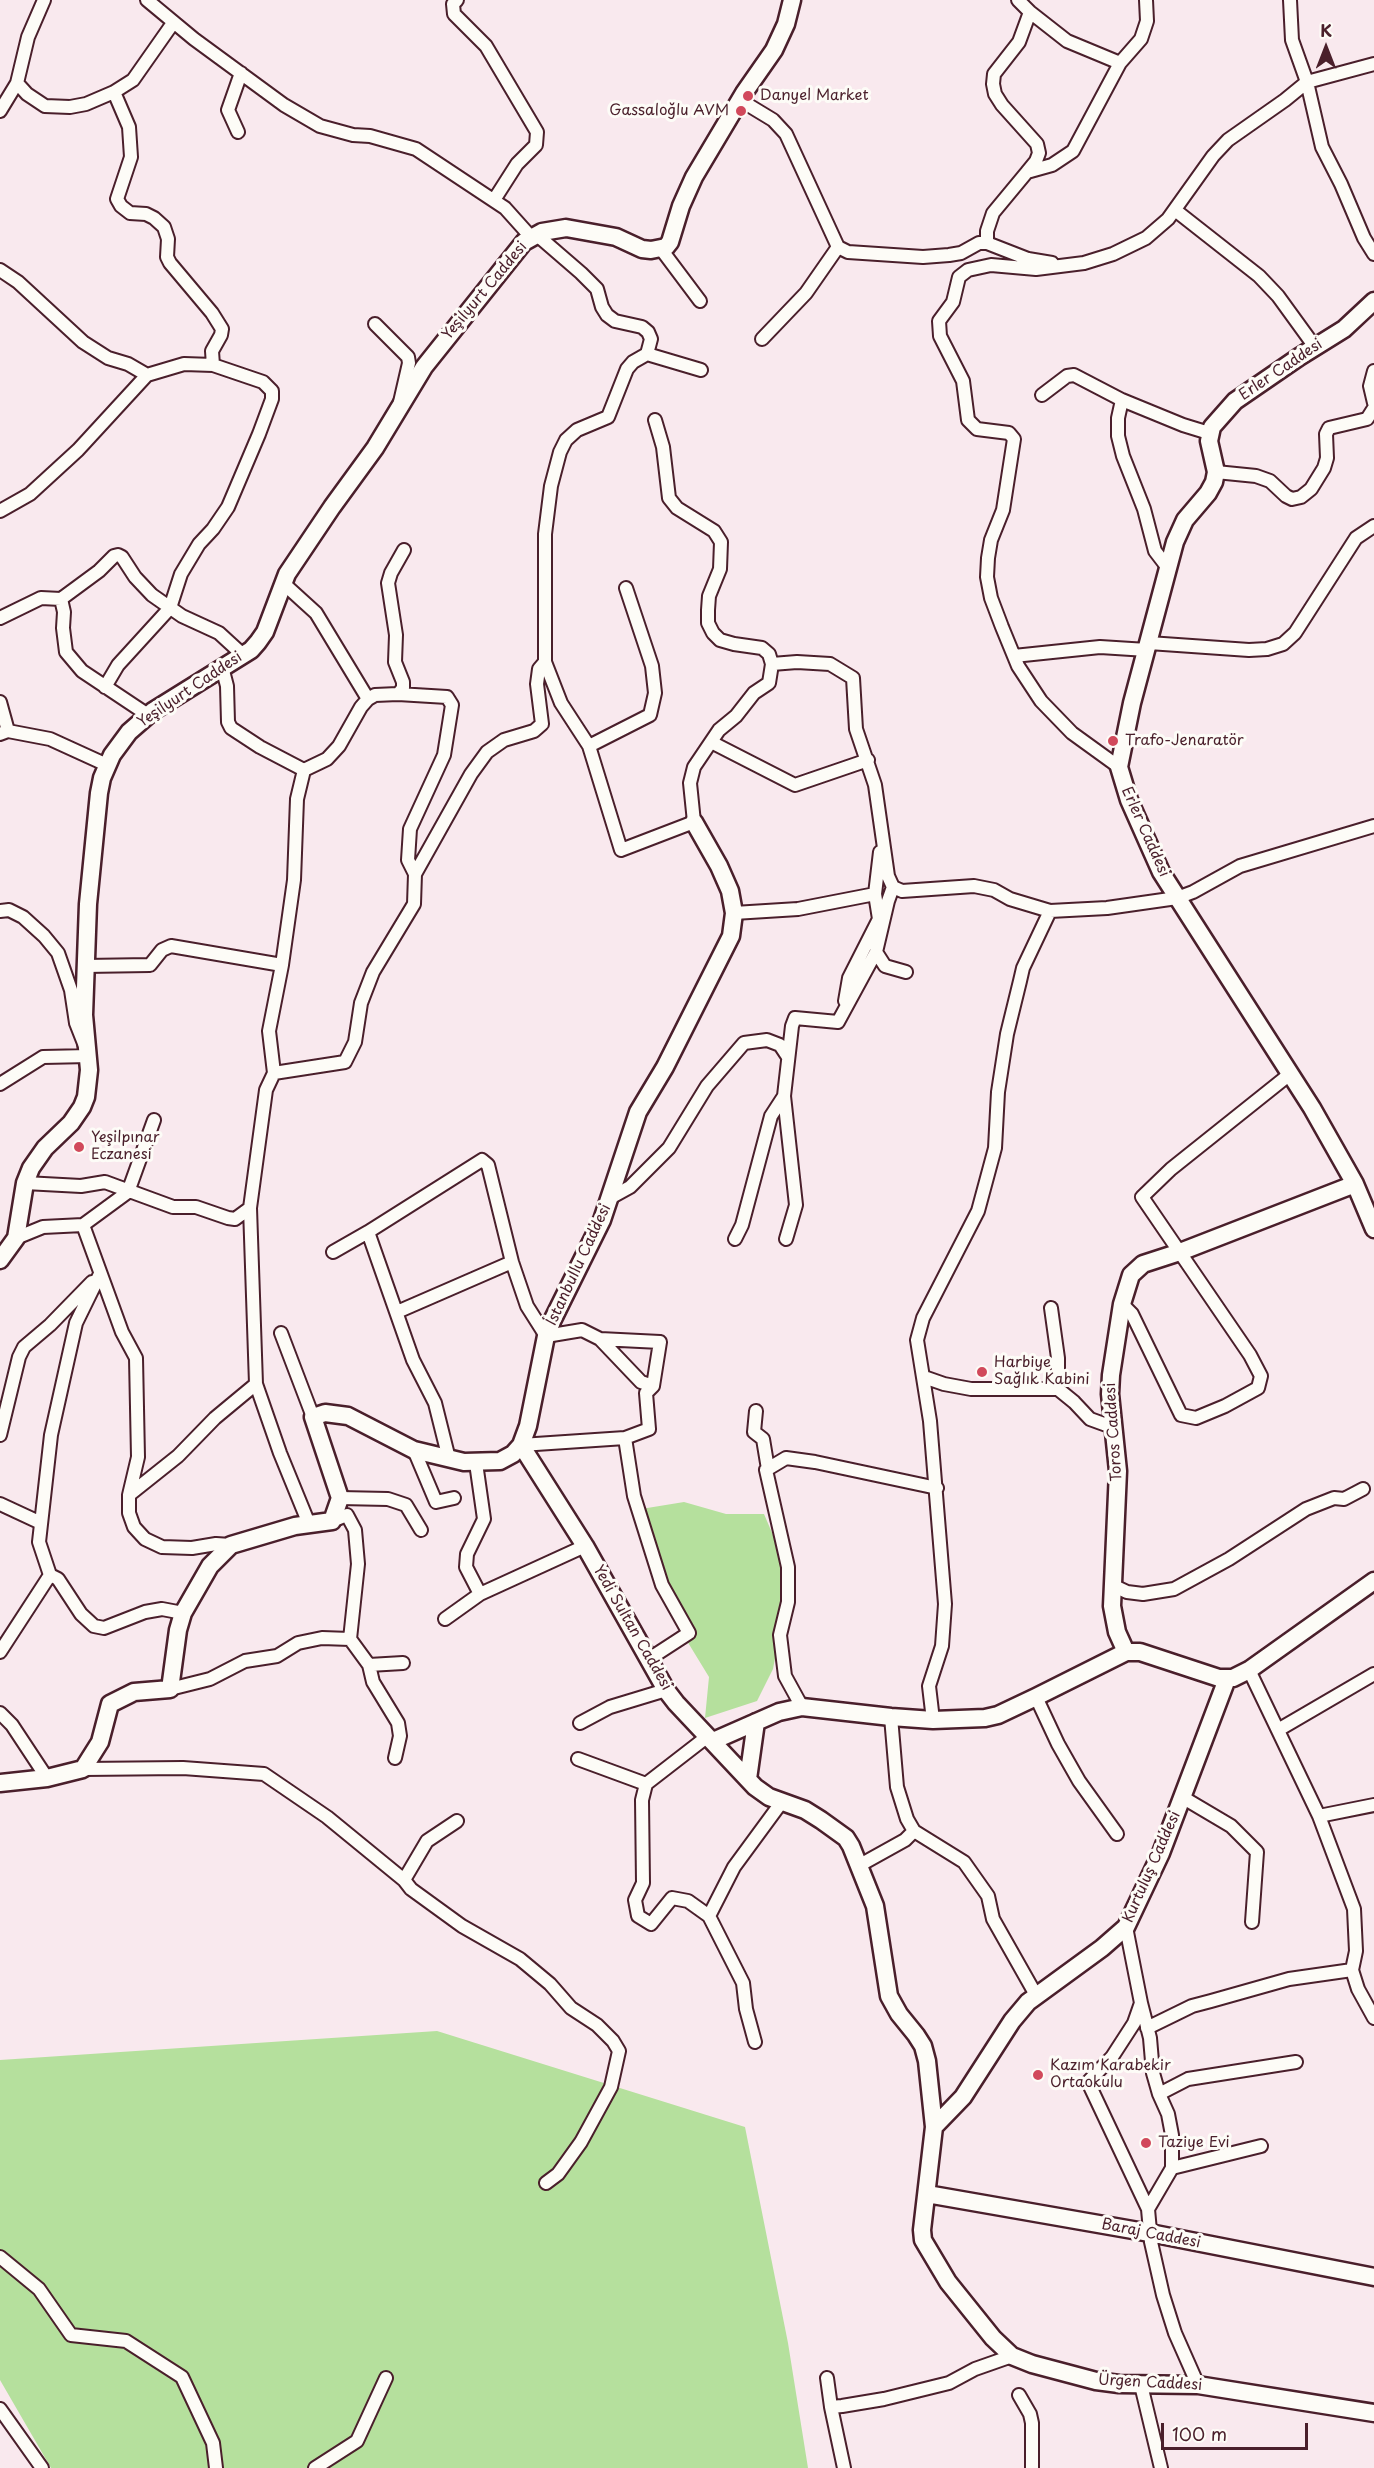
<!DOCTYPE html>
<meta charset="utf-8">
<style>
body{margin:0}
#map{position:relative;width:1374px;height:2468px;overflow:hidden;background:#f9e9ee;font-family:"Playpen Sans",sans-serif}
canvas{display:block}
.north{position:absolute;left:1296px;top:18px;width:60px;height:60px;-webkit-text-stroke:4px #fdfcf7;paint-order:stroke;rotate:0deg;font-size:16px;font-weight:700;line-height:24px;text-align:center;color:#4a1f2b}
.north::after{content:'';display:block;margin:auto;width:21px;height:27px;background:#4a1f2b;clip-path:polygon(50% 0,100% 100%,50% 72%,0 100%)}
.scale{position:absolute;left:1161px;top:2423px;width:147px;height:27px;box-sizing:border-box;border:3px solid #4a1f2b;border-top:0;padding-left:8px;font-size:18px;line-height:21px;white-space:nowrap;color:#4a1f2b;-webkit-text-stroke:4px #fdfcf7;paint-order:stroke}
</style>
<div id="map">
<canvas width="1374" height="2468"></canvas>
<div class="north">K</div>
<div class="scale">100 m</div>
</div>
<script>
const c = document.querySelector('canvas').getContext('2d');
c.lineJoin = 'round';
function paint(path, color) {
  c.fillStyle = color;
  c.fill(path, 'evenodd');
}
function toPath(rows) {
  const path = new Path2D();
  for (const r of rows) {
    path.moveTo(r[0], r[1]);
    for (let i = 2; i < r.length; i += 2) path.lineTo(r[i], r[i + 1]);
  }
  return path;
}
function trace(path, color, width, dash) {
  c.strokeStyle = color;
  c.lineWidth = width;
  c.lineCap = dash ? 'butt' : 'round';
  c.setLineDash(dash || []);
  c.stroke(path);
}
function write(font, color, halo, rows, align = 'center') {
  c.font = font + ' "Playpen Sans",sans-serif';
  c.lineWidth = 6;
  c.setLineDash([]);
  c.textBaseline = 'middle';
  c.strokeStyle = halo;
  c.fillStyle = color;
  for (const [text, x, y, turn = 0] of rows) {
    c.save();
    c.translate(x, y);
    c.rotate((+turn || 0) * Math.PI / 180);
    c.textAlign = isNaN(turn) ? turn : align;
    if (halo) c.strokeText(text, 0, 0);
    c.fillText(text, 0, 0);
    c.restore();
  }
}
paint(toPath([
 [684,1502,726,1514,764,1514,784,1561,783,1616,773,1669,757,1701,705,1718,709,1677,662,1600,635,1510],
 [437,2031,745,2127,788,2343,808,2468,51,2468,0,2380,0,2060]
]), '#b5e09d');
const street = toPath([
 [147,0,194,39,284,105,320,126,353,135,370,136,416,149,505,208,531,237],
 [457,0,453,4,454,14,486,46,537,132,536,145,517,164,494,200],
 [1290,0,1292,40,1307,82,1322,147,1341,184,1364,238,1374,254],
 [1120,63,1141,39,1147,21,1146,0],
 [17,83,27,94,45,106,70,107,86,104,114,92,133,80,173,23],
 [740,100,773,120,786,134,838,247,848,252,923,257,949,255,961,253,979,243,987,243,1028,259,1052,263],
 [0,111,17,83,28,37,44,0],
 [238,132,228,110,241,73],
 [1027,172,1036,161,1039,153,1037,144,1002,105,995,94,993,84,994,74,1019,42,1030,12],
 [1175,210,1259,276,1278,296,1315,347],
 [537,235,581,273,597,289,602,307,607,315,615,321,642,327,648,332,651,339,647,354,633,362,627,369,608,417,577,430,566,440,560,452,551,486,545,534,545,662,561,703,589,746,621,850,694,822,690,783,694,767,719,730,736,716,754,693,769,683,772,664,797,662,830,664,853,678,856,729,875,785,888,876,893,887],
 [987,243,987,231,993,213,1027,172,1052,165,1073,151,1120,63,1067,41,1030,12,1018,0],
 [661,249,700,301],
 [0,270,18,282,83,342,108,358,128,364,147,375,184,364,213,365],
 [375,324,408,357,409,363,400,402],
 [762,339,806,293,838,247],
 [647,354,701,370],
 [1374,371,1370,386,1374,403],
 [1042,395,1067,376,1074,375,1122,400,1183,425,1209,433],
 [1122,400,1118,418,1118,436,1123,456,1144,509,1155,551,1168,568],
 [655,420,663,447,669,498,677,508,714,531,721,542,720,569,709,596,708,610,708,623,713,633,720,640,734,644,762,648,769,654,772,664],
 [1216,472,1256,476,1270,481,1286,496,1292,499,1301,497,1311,489,1324,468,1327,458,1326,434,1329,428,1367,419,1374,408],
 [0,511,30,494,78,450,147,375],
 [283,583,316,613,368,699],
 [61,599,64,612,63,628,66,652,82,671,148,715],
 [0,618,41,598,61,599,99,571,114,556,118,555,122,557,135,577,152,595,182,616,219,633,243,655],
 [1149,643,1249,650,1267,649,1283,644,1295,633,1356,538,1374,526],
 [1014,656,1100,647,1147,650],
 [222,667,227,686,228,722,231,728,260,747,304,770],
 [105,687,118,665,170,608,181,574,199,544,213,529,228,507,259,434,272,399,272,391,263,382,213,365,212,351,221,335,222,329,212,313,170,263,167,257,168,239,164,227,154,218,146,214,130,213,121,206,117,199,131,157,129,127,114,92],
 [398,694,403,688,403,682,395,662,396,635,388,583,391,573,404,550],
 [0,702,8,731],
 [0,734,8,731,50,739,107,765],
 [711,742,795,785,868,760],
 [589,746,650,715,655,693,652,666,626,588],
 [1119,767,1072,733,1041,701,1018,666,1002,627,991,598,987,577,988,558,991,540,1003,510,1014,439,1009,433,977,429,968,420,963,381,940,336,939,321,953,302,959,277,968,270,991,265,1036,269,1084,263,1113,254,1146,238,1168,219,1213,156,1228,140,1285,100,1307,82,1374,64],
 [0,911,9,910,23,917,44,936,58,953,71,990,76,1023,89,1056,43,1057,0,1084],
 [734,913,798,909,875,894],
 [876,952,885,966,906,972],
 [85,966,150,965,162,950,171,946,282,965],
 [845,1001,849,978,879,919,875,894,880,852],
 [274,1073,345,1062,355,1042,361,1003,373,972,414,904,415,874,471,774,487,752,504,740,534,731,542,724,537,684,539,669,545,662],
 [784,1096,796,1205,786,1239],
 [25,1183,81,1186,105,1182,173,1207,196,1207,228,1218,235,1219,250,1208],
 [610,1198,630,1187,669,1148,707,1086,744,1043,767,1040,780,1045,788,1057],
 [83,1225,128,1192,154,1120],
 [368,1232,413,1360,435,1403,449,1459],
 [16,1238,43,1227,83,1225,122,1332,136,1358,138,1457,129,1495,129,1513,134,1527,145,1539,162,1547,192,1548,216,1544,231,1545],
 [735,1239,742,1225,771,1116,784,1096,792,1026,795,1018,838,1022,876,952,888,901,893,887,902,891,974,886,994,890,1010,899,1050,911,1107,908,1177,898,1193,892,1240,866,1374,826],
 [333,1252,368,1232,482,1160,488,1165,512,1262,527,1306,546,1336,582,1330,600,1339,641,1382,653,1386],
 [1122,1304,1132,1314,1181,1415,1196,1418,1225,1406,1258,1388,1261,1376,1250,1355,1142,1197,1171,1169,1290,1074],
 [1051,1308,1058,1358,1058,1389],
 [397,1312,512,1262],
 [281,1333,313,1417],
 [924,1377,944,1384,971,1389,1058,1389,1074,1402,1090,1419,1112,1427],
 [756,1411,754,1432,763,1439,768,1469],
 [0,1435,19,1357,24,1347,50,1325,92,1282],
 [625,1438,634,1496,662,1585,689,1633,649,1659],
 [521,1445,625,1438,649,1429,646,1393,653,1386,660,1342,600,1339],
 [414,1450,436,1502,454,1498],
 [476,1463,484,1519,467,1554,466,1567,480,1594],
 [129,1495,178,1456,215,1418,256,1384],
 [340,1498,388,1499,406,1505,421,1530],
 [0,1504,41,1523],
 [309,1524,280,1453,256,1384,250,1208,266,1090,274,1073,269,1031,282,965,294,880,297,799,304,770,327,759,339,746,361,707,368,699,375,695,398,694,447,697,452,705,444,755,410,829,408,860,415,874],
 [50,1575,39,1542,51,1435,76,1323,100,1274],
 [1112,1585,1127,1592,1143,1594,1174,1589,1229,1559,1306,1509,1334,1498,1344,1499,1363,1489],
 [445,1619,480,1594,585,1546],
 [350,1639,369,1665,373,1682,398,1723,400,1736,395,1758],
 [0,1652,50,1575,58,1579,81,1614,94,1626,104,1628,145,1612,162,1609,183,1613],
 [369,1665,403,1663],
 [1249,1670,1319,1816,1354,1909,1356,1951,1352,1970,1358,1989,1374,2018],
 [170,1689,210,1679,245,1661,277,1656,298,1643,322,1638,350,1639,358,1564,355,1530,347,1515,332,1521],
 [1036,1697,1058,1744,1079,1781,1117,1834],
 [802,1707,785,1676,780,1635,788,1602,788,1567,766,1470,786,1458,815,1462,937,1488],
 [0,1713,12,1725,47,1778],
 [891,1717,897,1787,907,1819,914,1831,964,1862,988,1896,993,1919,1036,1995],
 [933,1720,929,1686,942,1646,945,1604,930,1421,917,1340,923,1318,978,1211,995,1148,998,1092,1007,1034,1020,981,1023,968,1050,911],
 [580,1723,610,1707,666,1690],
 [1278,1730,1374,1674],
 [708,1736,646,1784,642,1800,643,1883,635,1900,638,1916,651,1924,672,1898,688,1901,709,1916,734,1867,781,1803],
 [578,1759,646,1784],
 [83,1769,183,1768,264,1774,327,1817,404,1880,411,1889,462,1926,520,1959,550,1984,571,2008,597,2025,613,2041,619,2051,611,2087,581,2142,558,2174,546,2183],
 [1182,1797,1231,1826,1257,1852,1252,1922],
 [1319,1816,1374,1805],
 [860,1865,905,1840,914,1831],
 [404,1880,427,1841,457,1821],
 [709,1916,743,1983,746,2009,755,2042],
 [1126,1927,1141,2003,1134,2023,1112,2057,1088,2082,1148,2209,1151,2242,1163,2295,1175,2333,1198,2385],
 [1141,2003,1150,2038,1153,2073,1159,2094,1168,2114,1172,2135,1172,2168,1148,2209],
 [1147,2028,1192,2006,1211,2001,1289,1979,1352,1970],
 [1159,2094,1188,2079,1296,2062],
 [1172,2168,1261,2146],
 [0,2257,39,2289,71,2335,126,2341,182,2377,213,2443,216,2468],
 [827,2378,831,2407,842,2406,884,2399,949,2383,975,2369,1012,2356],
 [1141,2385,1161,2468],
 [1019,2395,1030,2414,1032,2423,1032,2468],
 [831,2407,844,2468],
 [0,2409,42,2468],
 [315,2468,357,2441,386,2378]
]);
const secondary = toPath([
 [1374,301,1344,329,1299,357,1235,401,1212,427,1209,441,1216,472,1214,482,1208,493,1185,520,1175,542,1132,703,1119,767,1129,800,1161,872,1312,1108,1355,1184,1374,1229],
 [0,1260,16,1238,25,1183,31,1168,45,1148,71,1123,82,1107,86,1097,89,1070,84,1015,88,904,99,793,102,778,112,755,129,732,153,711,251,650,258,642,265,632,287,574,332,507,375,448,424,367,524,242,542,232,566,228,616,237,642,249,651,250,666,247,670,242,681,206,694,177,744,93,774,50,786,24,792,0],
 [521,1445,585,1546,666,1690,676,1703,755,1787,769,1797,805,1810,821,1820,846,1838,851,1846,875,1906,889,1996,899,2014,916,2035,923,2046,927,2061,934,2127,922,2230,923,2240,948,2282,993,2338,1012,2356,1032,2364,1096,2381,1119,2384,1198,2385,1374,2413],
 [1126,1652,1117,1632,1112,1606,1118,1471,1110,1394,1111,1375,1122,1304,1131,1275,1143,1264,1180,1252,1355,1184],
 [713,1741,779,1712,802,1707,891,1717,933,1720,985,1718,998,1715,1036,1697,1126,1652,1140,1652,1219,1678,1233,1678,1249,1670,1374,1581],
 [748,1779,756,1722],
 [0,1783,47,1778,83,1769,100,1742,110,1704,134,1692,170,1689,178,1630,183,1613,210,1566,231,1545,295,1526,332,1521,340,1498,313,1417,325,1413,348,1416,414,1450,464,1462,500,1461,513,1454,521,1445,528,1426,546,1336,553,1319,602,1220,638,1112,665,1067,731,936,734,913,730,891,719,866,694,822],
 [934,2127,963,2097,1012,2021,1028,2002,1102,1948,1126,1927,1161,1853,1227,1679],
 [927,2194,1150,2233,1374,2277]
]);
trace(street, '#4a1f2b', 16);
trace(secondary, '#4a1f2b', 21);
trace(street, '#fdfcf7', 12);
trace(secondary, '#fdfcf7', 16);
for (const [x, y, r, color] of [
 [748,96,6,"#d1495b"],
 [741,111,6,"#d1495b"],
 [1113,741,6,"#d1495b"],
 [79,1147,6,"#d1495b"],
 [982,1372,6,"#d1495b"],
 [1038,2075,6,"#d1495b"],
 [1146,2143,6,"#d1495b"]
]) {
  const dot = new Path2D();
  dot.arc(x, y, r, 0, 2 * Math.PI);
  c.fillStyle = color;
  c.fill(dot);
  trace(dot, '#fdfcf7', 2);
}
write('15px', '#4a1f2b', '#fdfcf7', [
 ["Danyel Market",760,96],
 ["Gassaloğlu AVM",729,111,"right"],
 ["Trafo-Jenaratör",1125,741],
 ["Yeşilpınar",91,1138],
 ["Eczanesi",91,1155],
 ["Harbiye",994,1363],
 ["Sağlık Kabini",994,1380],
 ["Kazım Karabekir",1050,2066],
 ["Ortaokulu",1050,2083],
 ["Taziye Evi",1158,2143]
], 'left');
write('15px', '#4a1f2b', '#fdfcf7', [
 ["Yeşilyurt Caddesi",485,291,-50],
 ["Erler Caddesi",1281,370,-34],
 ["Yeşilyurt Caddesi",190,690,-34],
 ["Erler Caddesi",1145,832,66],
 ["İstanbullu Caddesi",579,1265,-65],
 ["Toros Caddesi",1114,1432,-94],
 ["Yedi Sultan Caddesi",632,1628,60],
 ["Kurtuluş Caddesi",1152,1867,-66],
 ["Baraj Caddesi",1151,2234,11],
 ["Ürgen Caddesi",1150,2383,3]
]);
</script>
